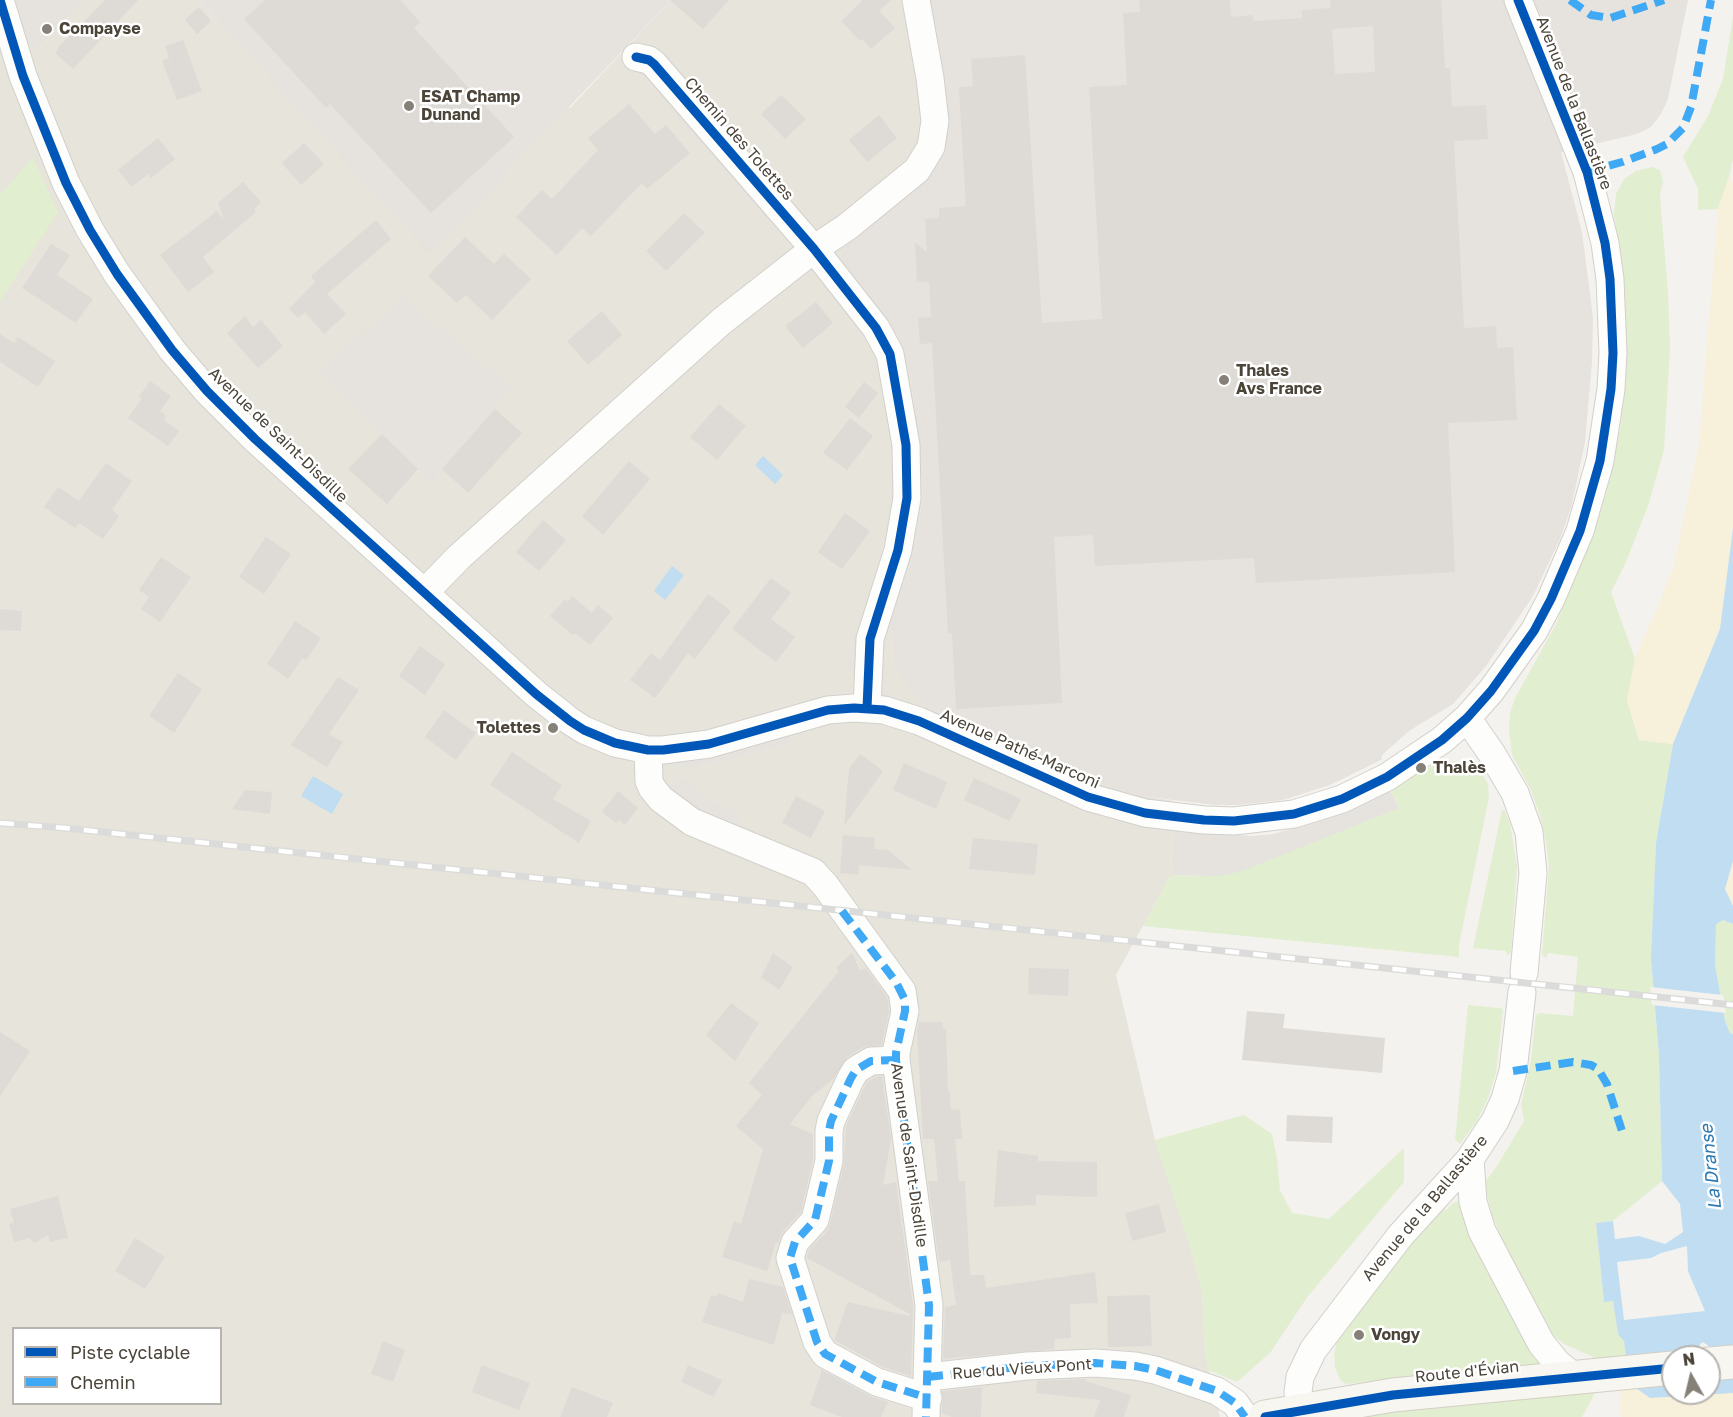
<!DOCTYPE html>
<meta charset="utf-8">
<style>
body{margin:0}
#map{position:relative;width:1733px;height:1417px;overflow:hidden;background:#f4f2ee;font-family:"Golos Text",sans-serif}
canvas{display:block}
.legend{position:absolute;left:12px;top:1327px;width:210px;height:78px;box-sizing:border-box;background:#fff;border:2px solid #b7b4b0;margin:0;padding:8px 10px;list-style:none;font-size:18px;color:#4b4439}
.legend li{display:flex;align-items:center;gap:12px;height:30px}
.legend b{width:30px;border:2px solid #b7b4b0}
.north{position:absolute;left:1661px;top:1345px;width:60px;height:60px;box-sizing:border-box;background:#fff;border:2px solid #b7b4b0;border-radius:50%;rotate:352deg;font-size:16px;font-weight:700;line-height:24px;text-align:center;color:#4b4439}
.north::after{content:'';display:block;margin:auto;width:21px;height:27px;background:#868178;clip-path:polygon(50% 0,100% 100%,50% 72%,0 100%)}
</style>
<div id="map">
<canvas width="1733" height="1417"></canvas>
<ul class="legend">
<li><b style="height:8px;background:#0057b8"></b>Piste cyclable</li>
<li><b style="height:8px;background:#3fa9f5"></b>Chemin</li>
</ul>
<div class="north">N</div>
</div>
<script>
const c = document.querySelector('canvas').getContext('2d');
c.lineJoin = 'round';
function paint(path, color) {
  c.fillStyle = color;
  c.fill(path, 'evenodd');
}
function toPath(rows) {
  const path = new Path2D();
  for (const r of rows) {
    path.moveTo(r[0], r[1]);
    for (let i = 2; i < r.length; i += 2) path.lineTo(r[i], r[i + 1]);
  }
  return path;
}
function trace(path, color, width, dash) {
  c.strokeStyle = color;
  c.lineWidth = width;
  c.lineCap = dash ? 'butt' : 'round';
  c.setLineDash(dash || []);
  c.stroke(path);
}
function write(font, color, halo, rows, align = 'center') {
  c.font = font + ' "Golos Text",sans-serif';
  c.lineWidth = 5;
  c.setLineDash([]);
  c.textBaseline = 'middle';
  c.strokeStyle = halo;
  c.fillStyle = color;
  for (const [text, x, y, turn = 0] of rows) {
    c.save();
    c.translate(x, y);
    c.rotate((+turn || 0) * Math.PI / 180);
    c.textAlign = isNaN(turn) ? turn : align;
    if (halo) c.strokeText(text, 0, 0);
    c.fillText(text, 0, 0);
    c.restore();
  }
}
paint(toPath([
 [85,0,200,0,296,105,570,108,671,0,923,0,944,100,945,160,848,237,900,347,911,377,923,493,916,546,911,561,889,621,894,668,1148,797,1174,801,1171,875,1116,975,1155,1140,1190,1246,1202,1290,1205,1354,1220,1417,0,1417,0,37,37,50],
 [14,1328,220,1328,220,1404,14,1404]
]), '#e7e4dc');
paint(toPath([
 [0,0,85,0,37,50,0,37],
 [200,0,671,0,429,254],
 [923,0,1688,0,1668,99,1661,114,1651,127,1637,134,1561,152,1582,232,1593,318,1592,362,1585,442,1571,508,1560,539,1533,596,1486,666,1453,704,1409,731,1382,755,1381,760,1330,785,1283,800,1238,805,1215,805,1148,797,1103,785,1084,778,929,708,894,668,889,621,911,561,916,546,923,493,911,377,900,347,840,264,848,237,945,160,944,100]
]), '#e6e2de');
paint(toPath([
 [1733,16,1733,158,1730,174,1718,209,1698,210,1698,189,1683,157,1708,116,1723,79],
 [33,157,58,213,0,301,0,195],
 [1652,167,1660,170,1663,181,1660,195,1668,294,1670,348,1664,450,1648,506,1626,562,1611,592,1635,659,1627,700,1639,740,1673,744,1656,843,1651,958,1659,1055,1662,1181,1613,1221,1596,1223,1604,1302,1613,1301,1618,1334,1624,1340,1626,1356,1593,1359,1593,1357,1564,1344,1554,1336,1542,1319,1505,1246,1492,1215,1484,1183,1495,1169,1524,1121,1521,1105,1531,1060,1536,1015,1540,1013,1573,1016,1578,957,1548,953,1546,958,1542,955,1549,867,1546,843,1540,816,1531,790,1512,755,1509,730,1510,713,1515,698,1556,624,1585,554,1606,494,1621,424,1627,364,1622,272,1614,214,1616,194,1624,179,1636,171],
 [1457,761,1470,764,1481,772,1488,784,1489,797,1459,945,1459,957,1143,926,1171,875,1211,876,1399,807,1390,790,1427,768,1442,762],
 [1502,810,1505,811,1510,824,1517,866,1511,953,1507,955,1506,951,1473,948],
 [1722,920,1733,924,1733,1034,1730,1033,1725,1021,1715,965,1716,924],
 [1468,1005,1499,1008,1500,1007,1503,1010,1496,1073,1488,1098,1477,1121,1460,1144,1455,1140],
 [1244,1115,1272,1134,1277,1158,1280,1190,1292,1213,1329,1219,1404,1148,1404,1182,1308,1296,1270,1353,1237,1382,1208,1370,1205,1354,1202,1290,1190,1246,1155,1140],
 [1462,1199,1539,1364,1534,1367,1345,1384,1340,1380,1335,1367,1334,1354,1338,1338,1417,1236,1441,1207,1446,1210,1452,1204],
 [1596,1391,1582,1417,1360,1417,1394,1411]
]), '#e1eecf');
paint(toPath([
 [1730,174,1733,185,1733,528,1720,629,1673,744,1639,740,1627,700,1635,659,1673,570,1699,444,1718,209],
 [1733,861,1733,906,1725,889],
 [1626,1356,1650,1398,1731,1391,1733,1393,1733,1417,1622,1417,1619,1410]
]), '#f7f0da');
paint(toPath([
 [482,0,643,0,594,50,560,15,525,47],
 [662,83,717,148,710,154,655,89],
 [720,152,780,221,769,222,714,158],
 [402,297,512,389,431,481,320,373],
 [864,627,854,674,847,665,854,633],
 [792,734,787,744,727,760,685,768,677,760],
 [1248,743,1251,774,1270,773,1270,768,1305,765,1306,779,1289,780,1290,798,1219,803,1217,784,1207,785,1204,746],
 [681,778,709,800,742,813,735,831,699,816,669,793],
 [1390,790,1399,808,1245,870,1227,875,1211,876,1171,875,1173,830,1252,836,1273,834,1329,818]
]), '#e6e3df');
paint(toPath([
 [763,456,783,475,775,484,755,465],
 [1733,528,1733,861,1725,889,1733,906,1733,924,1723,920,1716,924,1715,965,1725,1021,1730,1033,1733,1034,1733,1393,1650,1398,1636,1388,1626,1356,1624,1341,1618,1334,1613,1301,1604,1302,1596,1223,1613,1221,1615,1239,1639,1236,1665,1244,1683,1232,1680,1204,1662,1181,1659,1055,1651,958,1656,843,1673,744,1720,629],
 [1687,1246,1688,1271,1705,1311,1624,1320,1617,1262,1651,1258,1661,1253],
 [1703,1342,1710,1347,1713,1380,1709,1386,1709,1393,1673,1393,1673,1357,1699,1348,1700,1344],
 [672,566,684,575,665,600,654,591],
 [313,776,343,794,332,814,301,796]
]), '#c0ddf1');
paint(toPath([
 [1650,987,1723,995,1726,1013,1652,1005]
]), '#f4f2ee');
paint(toPath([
 [105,0,138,0,73,69,55,53,58,50,57,49],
 [265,0,400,0,420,22,414,28,514,137,431,213,330,104,326,108,244,19],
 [670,0,729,0,703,29],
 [863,0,891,0,879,11,895,28,871,49,862,39,860,41,841,21],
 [1139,0,1230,0,1231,17,1253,15,1253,21,1302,18,1302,10,1331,8,1330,0,1441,0,1445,68,1450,68,1452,107,1486,105,1488,139,1454,141,1464,328,1496,326,1497,348,1513,347,1517,420,1448,423,1455,572,1256,583,1254,558,1095,566,1093,535,1054,537,1062,703,956,709,952,633,948,634,932,343,920,344,918,318,931,317,929,282,917,282,915,242,927,252,925,219,939,218,939,208,966,206,959,87,973,86,971,59,1025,55,1042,323,1102,319,1089,87,1127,85,1123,13,1140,12],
 [1373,26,1375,72,1335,74,1332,29],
 [199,7,211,21,197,34,185,20],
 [183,40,202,91,177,100,162,61,169,58,165,46],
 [781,95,806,119,785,139,761,114],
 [629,104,655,134,666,125,690,153,647,189,642,183,591,236,582,228,557,255,516,217,542,190,552,199,598,150,588,138],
 [879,115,897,138,867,162,849,140],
 [158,138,175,159,151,178,148,174,132,187,118,170],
 [304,143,324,164,301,185,282,163],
 [243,182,261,202,254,209,256,212,203,257,214,272,188,292,160,255,217,211,224,219,218,203],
 [684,213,705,233,666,271,646,251],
 [376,220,391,239,327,294,346,314,324,334,305,312,298,318,289,309,315,282,311,276],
 [465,237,494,264,504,254,531,279,492,320,466,295,457,303,428,276],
 [51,244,70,255,57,275,93,299,76,323,22,288],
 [816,302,833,323,803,348,785,326],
 [602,311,622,335,588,365,567,341],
 [245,316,253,327,261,320,283,346,258,368,227,333],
 [0,334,14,343,18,337,55,361,38,387,0,362],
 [150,381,171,396,160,411,166,416,164,420,179,431,168,446,128,418,142,398,139,397],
 [864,382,878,393,859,418,845,407],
 [719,404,746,426,717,460,690,437],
 [495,409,522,433,468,493,442,469],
 [850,418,873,436,847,470,823,453],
 [382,434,418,469,387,504,348,469],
 [629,461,650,479,603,535,582,516],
 [106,463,132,481,112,510,119,516,103,539,79,523,75,528,44,507,58,487,79,501],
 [845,513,870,531,842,569,818,552],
 [543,520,566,540,539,571,516,552],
 [266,537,291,554,264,594,239,577],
 [161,557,191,577,160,622,141,609,149,597,139,590],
 [771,578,791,593,771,619,795,637,776,662,732,629],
 [708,594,731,611,695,659,688,653,655,698,630,680,651,653,660,660],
 [572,596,592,613,598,605,613,618,590,645,575,633,573,635,550,616,565,599,568,602],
 [0,609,22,611,21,631,0,630],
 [295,621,321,638,306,660,302,659,288,679,267,664],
 [420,646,445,664,425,695,399,676],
 [178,673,202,689,174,733,149,716],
 [338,677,359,690,329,734,343,742,327,767,291,745],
 [444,710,476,733,456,760,425,737],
 [512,752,562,785,553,799,591,821,579,843,490,785],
 [860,754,883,771,844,826,849,769],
 [904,763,947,782,936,809,893,790],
 [974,778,1021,799,1010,821,964,800],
 [245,790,272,792,270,814,232,809],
 [618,791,638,808,625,825,619,820,616,823,602,812],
 [796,796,825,811,811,838,782,823],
 [843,835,875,838,874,849,888,850,912,870,859,865,858,875,840,873],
 [973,838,1038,844,1035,875,969,869],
 [773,953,793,967,779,990,761,977],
 [852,953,860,971,866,968,887,997,889,1011,882,1045,863,1047,847,1057,833,1079,812,1096,790,1124,813,1134,813,1159,801,1212,783,1231,778,1243,776,1242,767,1271,722,1257,734,1221,741,1224,763,1149,736,1126,762,1095,749,1083,839,971,836,968],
 [1029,968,1069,969,1068,996,1028,994],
 [731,1003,759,1023,735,1061,706,1035],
 [1247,1011,1285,1014,1283,1028,1385,1038,1382,1073,1242,1060],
 [919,1022,943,1022,943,1029,946,1029,948,1091,950,1091,951,1109,960,1110,962,1139,955,1139,959,1181,965,1181,970,1275,984,1275,986,1288,1095,1272,1098,1303,1070,1304,1071,1338,1055,1339,1054,1349,943,1359,945,1307,956,1305,950,1260,939,1262,928,1181,938,1181,934,1139,923,1139,917,1031],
 [0,1032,30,1051,0,1096],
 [882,1076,891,1139,883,1185,896,1182,913,1306,911,1376,883,1367,834,1340,848,1302,909,1316,910,1314,807,1258,809,1250,827,1231,830,1224,844,1164,846,1126,867,1082,876,1077],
 [1287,1115,1333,1117,1332,1143,1286,1141],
 [998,1150,1038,1156,1038,1161,1097,1162,1097,1197,1036,1195,1036,1205,994,1207],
 [58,1196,68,1238,50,1242,48,1235,35,1243,29,1238,14,1242,9,1224,14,1223,10,1209],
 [1159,1204,1166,1232,1132,1241,1125,1213],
 [135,1238,165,1257,145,1289,115,1271],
 [749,1279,783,1287,792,1314,782,1313,774,1345,702,1322,711,1295,717,1297,718,1293,743,1302],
 [1150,1295,1152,1346,1108,1347,1107,1296],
 [383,1341,405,1350,393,1382,371,1374],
 [482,1365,530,1383,519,1410,472,1392],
 [688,1365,722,1380,714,1397,681,1382],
 [822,1370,870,1396,888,1402,881,1417,842,1417,810,1405],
 [1086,1379,1086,1381,1131,1395,1124,1417,1094,1417,1100,1400,1036,1393,1037,1381],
 [572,1387,613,1403,607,1417,560,1417],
 [982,1387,981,1417,952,1417,942,1413,942,1391]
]), '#dedbd6');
const street = toPath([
 [0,0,23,76,66,183,90,230,117,274,172,350,207,391,255,439,536,694,570,721,584,730,615,743,648,750,663,750,709,744,828,710,854,708,884,710,919,721,1088,797,1145,813,1204,820,1234,821,1294,814,1342,799,1387,777,1442,740,1467,718,1491,691,1534,631,1551,599,1580,531,1600,461,1611,389,1613,353,1610,279,1605,243,1587,172,1518,0],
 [636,57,649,60,654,64,814,249,876,328,890,354,906,445,907,498,898,550,870,639,867,708],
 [425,592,459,557,722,321,814,249,847,227,917,170,931,147,935,121,930,78,916,0],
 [1467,718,1492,754,1515,793,1529,832,1533,873,1524,973],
 [648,750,649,781,652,788,661,799,692,822,813,872,825,885,902,991,905,1011,896,1053,896,1060,929,1305,926,1417],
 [896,1060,871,1061,856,1070,851,1078,831,1121,829,1131,829,1161,815,1220,795,1242,790,1258,817,1342,825,1354,877,1382,928,1398],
 [1470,1159,1473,1202,1482,1231,1541,1343,1557,1363,1574,1377],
 [928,1377,1027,1366,1095,1363,1135,1366,1155,1370,1217,1391,1235,1403,1245,1417],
 [1300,1410,1298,1392,1300,1377,1313,1350,1400,1236,1470,1159,1495,1121,1505,1099,1513,1071,1522,992]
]);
const secondary = toPath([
 [1709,1364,1733,1362],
 [1265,1417,1393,1395,1673,1368]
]);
trace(street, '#d2d0cb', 29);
trace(secondary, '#d3cfc5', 35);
trace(street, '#fdfdfc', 27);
trace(secondary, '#f7f6f1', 33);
const rail = toPath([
 [0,823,65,828,1733,1005]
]);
trace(rail, '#dbdbda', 7);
trace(rail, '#fff', 4.5, [14]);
trace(toPath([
 [1570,0,1591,15,1610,18,1664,0],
 [1587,172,1622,162,1657,149,1667,144,1683,128,1691,107,1711,0],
 [842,911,896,982,905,1000,905,1011,896,1053,896,1060,929,1305,926,1417],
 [896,1060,871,1061,856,1070,851,1078,831,1121,829,1131,829,1161,815,1220,795,1242,790,1258,817,1342,825,1354,877,1382,928,1398],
 [1513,1071,1573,1062,1591,1065,1598,1069,1607,1084,1622,1131],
 [928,1377,1027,1366,1095,1363,1135,1366,1155,1370,1217,1391,1235,1403,1245,1417]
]), '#3fa9f5', 8, [15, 8]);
trace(toPath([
 [0,0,23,76,66,183,90,230,117,274,172,350,207,391,255,439,536,694,570,721,584,730,615,743,648,750,663,750,709,744,828,710,854,708,884,710,919,721,1088,797,1145,813,1204,820,1234,821,1294,814,1342,799,1387,777,1442,740,1467,718,1491,691,1534,631,1551,599,1580,531,1600,461,1611,389,1613,353,1610,279,1605,243,1587,172,1518,0],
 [636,57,649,60,654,64,814,249,876,328,890,354,906,445,907,498,898,550,870,639,867,708],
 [1265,1417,1393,1395,1673,1368]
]), '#0057b8', 9);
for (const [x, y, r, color] of [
 [47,29,6,"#868178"],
 [409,106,6,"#868178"],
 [1224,380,6,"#868178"],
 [553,728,6,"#868178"],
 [1421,768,6,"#868178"],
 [1359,1335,6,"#868178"]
]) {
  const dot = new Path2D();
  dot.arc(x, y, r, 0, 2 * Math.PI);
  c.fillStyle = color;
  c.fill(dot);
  trace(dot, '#fff', 2);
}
write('bold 16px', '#4b4439', '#fff', [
 ["Compayse",59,29],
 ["ESAT Champ",421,97],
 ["Dunand",421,115],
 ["Thales",1236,371],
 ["Avs France",1236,389],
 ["Tolettes",541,728,"right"],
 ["Thalès",1433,768],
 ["Vongy",1371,1335]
], 'left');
write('16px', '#4b4439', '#fff', [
 ["Avenue de la Ballastière",1574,103,69],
 ["Chemin des Tolettes",739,139,49],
 ["Avenue de Saint-Disdille",278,435,44],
 ["Avenue Pathé-Marconi",1020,749,24],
 ["Avenue de Saint-Disdille",909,1155,82],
 ["Avenue de la Ballastière",1425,1208,-50],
 ["Rue du Vieux Pont",1022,1369,-4],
 ["Route d'Évian",1467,1372,-6]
]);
write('italic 18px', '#2e7ab2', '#fff', [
 ["La Dranse",1711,1167,-96]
]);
</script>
